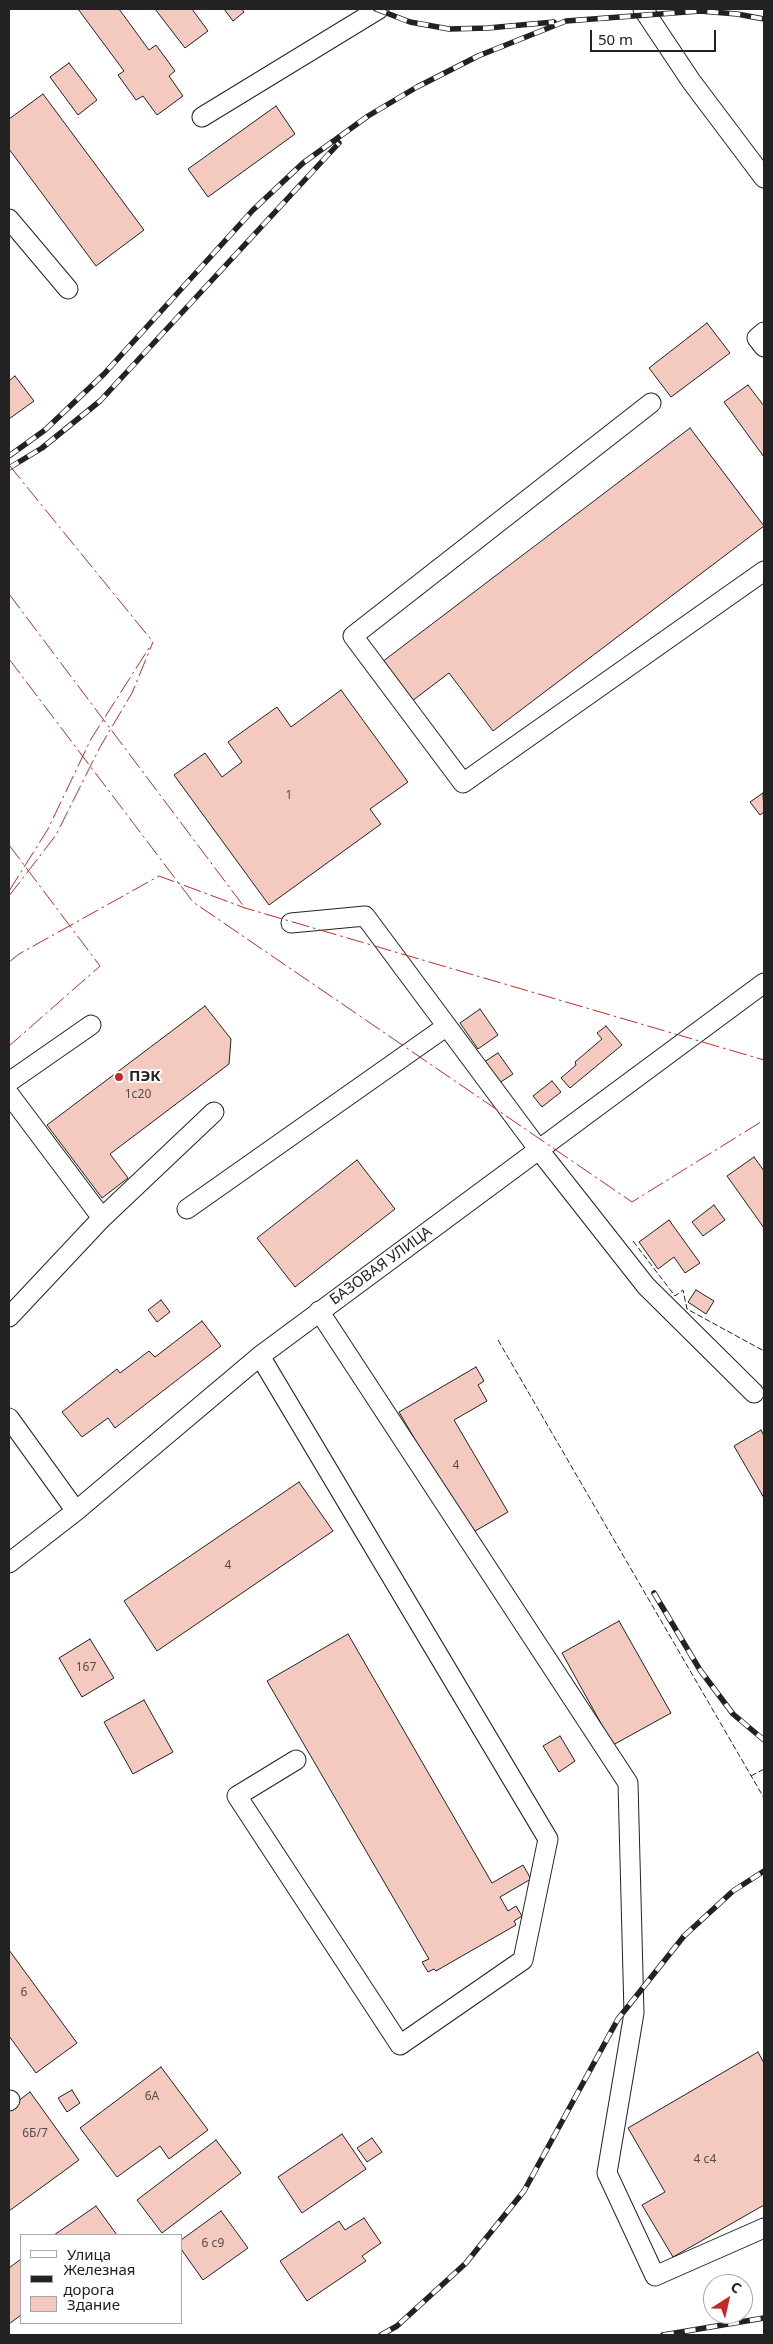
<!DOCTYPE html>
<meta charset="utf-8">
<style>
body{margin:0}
#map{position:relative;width:773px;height:2344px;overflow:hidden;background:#fff;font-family:"Noto Sans",sans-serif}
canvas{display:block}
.frame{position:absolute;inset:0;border:10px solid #222;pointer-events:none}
.legend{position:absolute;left:20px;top:2234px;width:162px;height:90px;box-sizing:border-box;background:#fff;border:1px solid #a7a7a7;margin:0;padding:6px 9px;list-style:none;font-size:15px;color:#222}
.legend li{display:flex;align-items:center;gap:10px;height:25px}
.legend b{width:25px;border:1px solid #a7a7a7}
.north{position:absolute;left:703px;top:2274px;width:50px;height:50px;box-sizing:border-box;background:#fff;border:1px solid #a7a7a7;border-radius:50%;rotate:35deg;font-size:14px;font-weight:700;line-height:20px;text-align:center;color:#222}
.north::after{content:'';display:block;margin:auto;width:18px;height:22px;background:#c62828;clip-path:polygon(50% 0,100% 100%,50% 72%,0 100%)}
.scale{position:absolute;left:590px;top:30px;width:126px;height:22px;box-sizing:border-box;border:2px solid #222;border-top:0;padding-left:6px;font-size:15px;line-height:18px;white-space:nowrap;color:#222;-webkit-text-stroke:4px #fff;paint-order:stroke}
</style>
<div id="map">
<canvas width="773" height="2344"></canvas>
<div class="frame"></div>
<ul class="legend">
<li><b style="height:6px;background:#fff"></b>Улица</li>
<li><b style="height:6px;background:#222"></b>Железная дорога</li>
<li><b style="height:14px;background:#f3c9c0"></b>Здание</li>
</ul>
<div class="north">С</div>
<div class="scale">50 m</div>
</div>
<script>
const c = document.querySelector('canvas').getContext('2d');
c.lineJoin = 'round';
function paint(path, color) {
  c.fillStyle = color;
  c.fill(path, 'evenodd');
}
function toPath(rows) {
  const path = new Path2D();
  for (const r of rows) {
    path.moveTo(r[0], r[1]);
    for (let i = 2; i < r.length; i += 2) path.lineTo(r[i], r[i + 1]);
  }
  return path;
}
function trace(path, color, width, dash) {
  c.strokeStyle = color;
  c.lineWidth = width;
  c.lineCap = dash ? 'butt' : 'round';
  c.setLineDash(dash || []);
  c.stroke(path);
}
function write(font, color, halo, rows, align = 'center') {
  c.font = font + ' "Noto Sans",sans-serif';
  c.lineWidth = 4;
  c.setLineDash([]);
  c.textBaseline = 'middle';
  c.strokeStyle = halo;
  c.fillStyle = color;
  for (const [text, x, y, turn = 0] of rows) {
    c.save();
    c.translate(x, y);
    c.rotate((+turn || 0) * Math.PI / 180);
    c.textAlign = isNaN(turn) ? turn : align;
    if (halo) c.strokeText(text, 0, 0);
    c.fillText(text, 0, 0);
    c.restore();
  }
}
const building = toPath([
 [78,9,119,9,149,50,156,45,175,71,169,76,183,96,157,115,143,96,136,100,118,75,124,71,78,9],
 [155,9,192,9,208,31,185,48,155,9],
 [224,9,242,9,244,12,233,21,224,9],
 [69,63,97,100,78,115,50,77,69,63],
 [43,94,144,230,96,266,9,149,9,119,43,94],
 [276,106,295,134,208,197,188,169,276,106],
 [707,323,730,353,671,397,649,368,707,323],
 [15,376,34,401,9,419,9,381,15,376],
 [748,385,764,406,764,457,724,402,748,385],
 [690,428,764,526,493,731,449,673,412,701,382,662,690,428],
 [341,690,408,782,370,809,381,824,269,905,174,775,205,753,222,777,242,762,228,742,277,707,291,727,341,690],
 [763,793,764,812,760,815,750,802,763,793],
 [205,1006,231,1039,229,1064,110,1154,128,1178,102,1198,47,1125,205,1006],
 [480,1009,498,1035,478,1049,460,1023,480,1009],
 [606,1026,622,1045,570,1088,561,1078,576,1065,575,1062,602,1039,597,1033,606,1026],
 [498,1053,513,1074,499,1083,484,1062,498,1053],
 [552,1081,561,1092,542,1107,533,1096,552,1081],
 [754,1157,764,1171,764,1228,727,1176,754,1157],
 [357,1160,395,1209,295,1287,257,1238,357,1160],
 [714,1205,725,1220,703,1236,692,1222,714,1205],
 [669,1220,700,1263,685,1273,674,1257,658,1269,639,1242,669,1220],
 [696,1290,714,1301,706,1314,688,1302,696,1290],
 [161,1300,170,1312,157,1322,148,1310,161,1300],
 [202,1321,221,1346,115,1428,108,1418,82,1437,62,1412,117,1369,120,1373,149,1351,155,1357,202,1321],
 [476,1367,484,1381,478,1385,487,1401,454,1420,508,1512,470,1534,399,1412,476,1367],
 [761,1430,764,1436,764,1498,734,1446,761,1430],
 [299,1482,333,1531,157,1651,124,1601,299,1482],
 [619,1621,671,1713,613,1745,562,1653,619,1621],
 [348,1634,492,1883,523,1865,531,1879,500,1897,508,1911,516,1906,522,1916,514,1921,516,1925,436,1971,434,1969,428,1972,422,1962,429,1959,267,1681,348,1634],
 [90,1639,114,1678,82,1697,59,1658,90,1639],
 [144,1700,173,1752,133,1774,104,1722,144,1700],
 [560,1736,575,1761,559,1772,543,1746,560,1736],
 [9,1950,77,2043,36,2073,9,2036,9,1950],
 [758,2052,764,2063,764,2205,673,2257,642,2205,665,2192,628,2128,758,2052],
 [161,2067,208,2130,169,2159,160,2146,117,2177,80,2128,161,2067],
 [72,2090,80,2103,67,2112,58,2098,72,2090],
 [30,2092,79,2160,9,2211,9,2108,30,2092],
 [342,2134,366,2169,302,2213,278,2177,342,2134],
 [372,2138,382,2152,367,2162,357,2148,372,2138],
 [216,2140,241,2173,162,2233,137,2200,216,2140],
 [96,2206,117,2235,54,2235,96,2206],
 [221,2211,248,2248,203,2280,181,2249,181,2240,221,2211],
 [364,2218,381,2243,362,2256,366,2261,307,2301,280,2261,339,2221,345,2230,364,2218],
 [21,2259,21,2315,9,2324,9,2268,21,2259]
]);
paint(building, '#f3c9c0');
trace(building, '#222', 1);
const minor = toPath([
 [643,9,691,81,764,178],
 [202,117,379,9],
 [9,219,68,289],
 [764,332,757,338,764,347],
 [651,403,353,636,463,783,764,571],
 [291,923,365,916,539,1150,646,1286,754,1393],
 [9,1082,91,1025],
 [9,1094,102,1218],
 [187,1209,447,1026],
 [319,1311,628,1783,634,2013,607,2173,655,2276,764,2228],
 [9,1317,102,1218,214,1112],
 [260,1356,548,1839,523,1960,400,2045,237,1796,296,1760],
 [9,1418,76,1511],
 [9,1563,76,1511,260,1356,764,983],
 [9,2101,10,2100]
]);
trace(minor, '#222', 21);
trace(minor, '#fff', 19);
const rail = toPath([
 [376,9,410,22,449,29,488,28,554,22],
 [9,456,45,430,104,374,253,210,303,163,368,116,417,87,478,56,566,21,700,11,737,14,764,19],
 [9,468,42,448,100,401,339,143],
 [654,1593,700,1670,733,1714,764,1740],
 [381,2335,397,2326,466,2263,524,2191,618,2019,684,1936,733,1891,764,1871],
 [663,2335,764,2318]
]);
trace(rail, '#222', 5.5);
trace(rail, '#fff', 4, [11]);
trace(toPath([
 [633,1241,675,1296,683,1290,687,1309,764,1351],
 [498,1340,764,1798],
 [751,1776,764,1769]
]), '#222', 1, [6, 2.5]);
trace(toPath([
 [9,465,153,642],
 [9,594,245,908],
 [9,659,193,902,632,1202,764,1120],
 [9,845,100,966,9,1046],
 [9,891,48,829,91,739,149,648],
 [9,896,56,835,100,747,132,693,153,642],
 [9,962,19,954,159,876,245,908,764,1060]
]), '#c62828', 1, [18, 4, 2.5, 4]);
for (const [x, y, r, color] of [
 [119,1077,5,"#c62828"]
]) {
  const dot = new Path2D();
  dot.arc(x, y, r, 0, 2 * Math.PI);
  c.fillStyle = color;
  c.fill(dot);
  trace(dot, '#fff', 2);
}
write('12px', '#564c4a', null, [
 ["1",289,796],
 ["1с20",138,1095],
 ["4",456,1466],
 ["4",228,1566],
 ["167",86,1668],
 ["6",24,1993],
 ["6А",152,2097],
 ["6Б/7",35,2134],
 ["4 с4",705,2160],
 ["6 с9",213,2244]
]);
write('bold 15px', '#222', '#fff', [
 ["ПЭК",129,1077]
], 'left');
write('15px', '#222', '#fff', [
 ["БАЗОВАЯ УЛИЦА",381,1266,-36]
]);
</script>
